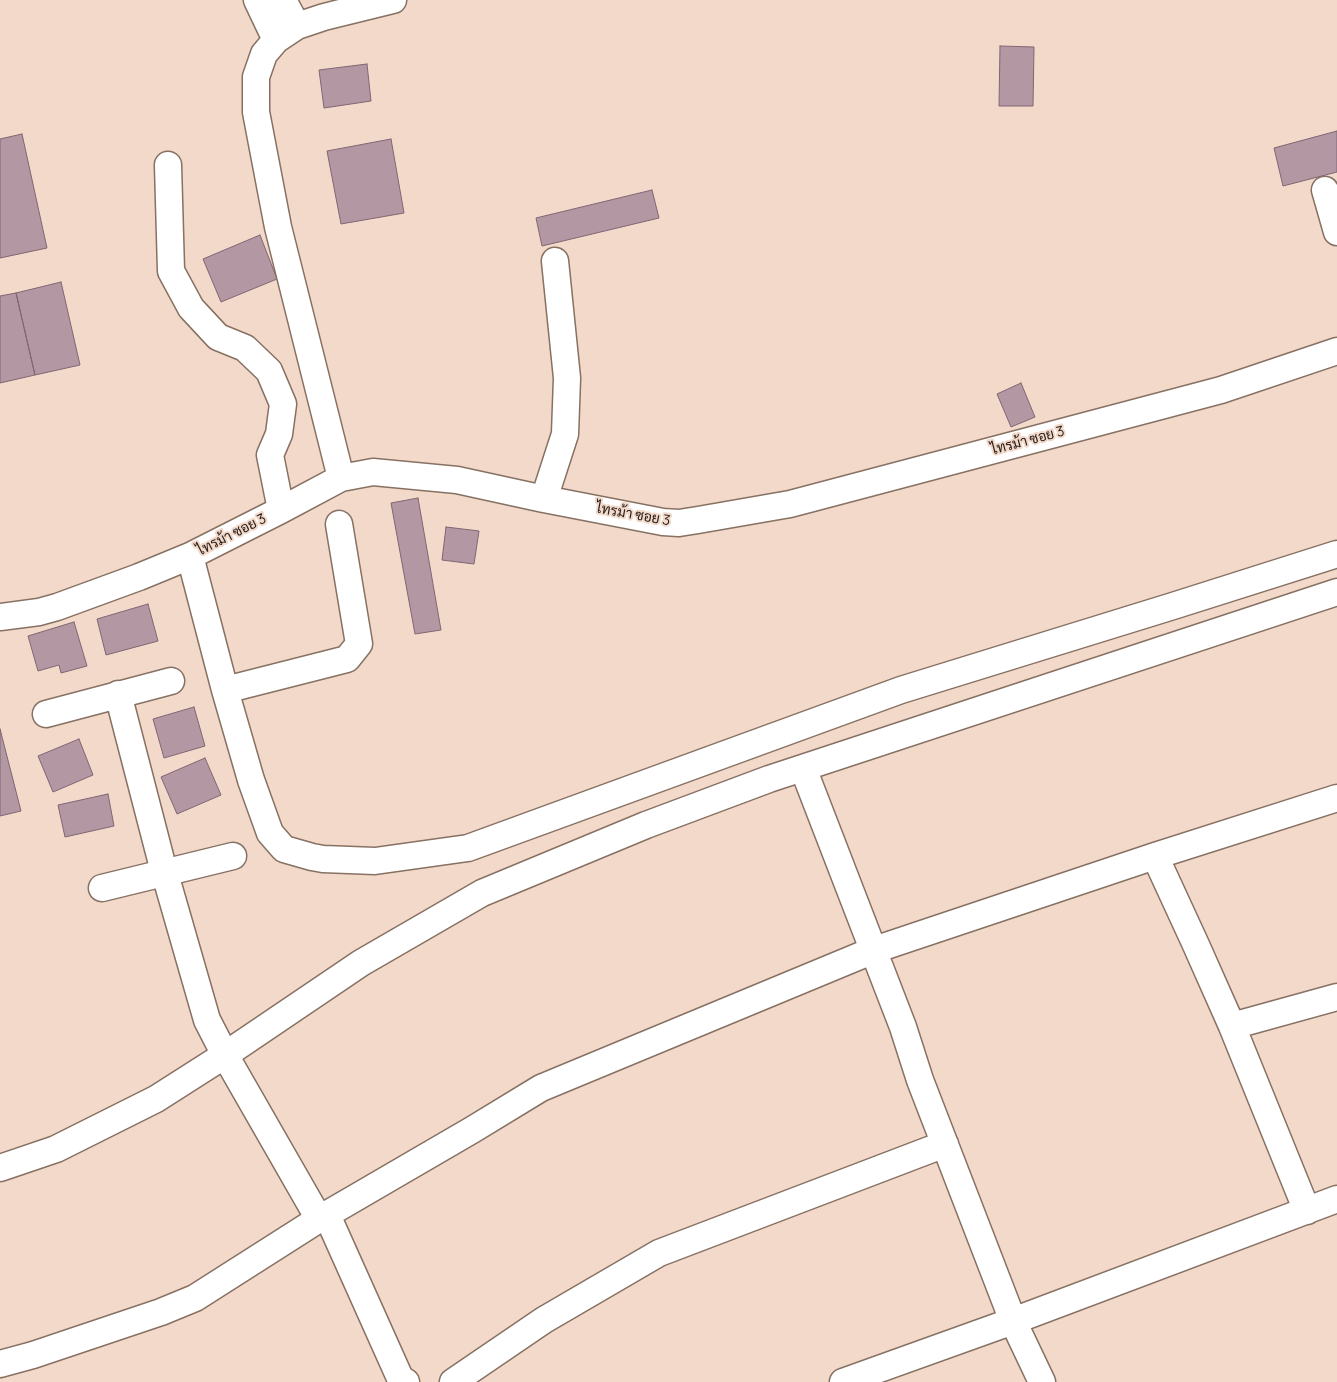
<!DOCTYPE html>
<meta charset="utf-8">
<style>
body{margin:0}
canvas{display:block;background:#f2d9ca}
</style>
<canvas width="1337" height="1382"></canvas>
<script>
const c = document.querySelector('canvas').getContext('2d');
c.lineJoin = 'round';
function paint(path, color) {
  c.fillStyle = color;
  c.fill(path, 'evenodd');
}
function toPath(rows) {
  const path = new Path2D();
  for (const r of rows) {
    path.moveTo(r[0], r[1]);
    for (let i = 2; i < r.length; i += 2) path.lineTo(r[i], r[i + 1]);
  }
  return path;
}
function trace(path, color, width, dash) {
  c.strokeStyle = color;
  c.lineWidth = width;
  c.lineCap = dash ? 'butt' : 'round';
  c.setLineDash(dash || []);
  c.stroke(path);
}
function write(font, color, halo, rows, align = 'center') {
  c.font = font + ' Manrope,Sarabun,sans-serif';
  c.lineWidth = 4;
  c.setLineDash([]);
  c.textBaseline = 'middle';
  c.strokeStyle = halo;
  c.fillStyle = color;
  for (const [text, x, y, turn = 0] of rows) {
    c.save();
    c.translate(x, y);
    c.rotate((+turn || 0) * Math.PI / 180);
    c.textAlign = isNaN(turn) ? turn : align;
    if (halo) c.strokeText(text, 0, 0);
    c.fillText(text, 0, 0);
    c.restore();
  }
}
const building = toPath([
 [1000,46,1034,47,1033,106,999,106,1000,46],
 [367,64,371,101,324,108,319,70,367,64],
 [1337,131,1337,172,1283,186,1274,148,1337,131],
 [22,134,47,248,0,258,0,139,22,134],
 [391,139,404,213,341,224,327,151,391,139],
 [652,190,659,218,542,246,536,218,652,190],
 [260,235,277,279,221,302,203,259,260,235],
 [61,282,80,365,35,375,16,293,61,282],
 [16,293,35,375,0,383,0,296,16,293],
 [1021,383,1035,417,1011,427,997,394,1021,383],
 [418,498,441,630,415,634,391,503,418,498],
 [446,527,479,531,474,564,442,560,446,527],
 [148,604,158,641,106,655,97,619,148,604],
 [74,622,87,666,61,673,59,665,38,671,28,636,74,622],
 [194,707,205,746,164,758,153,719,194,707],
 [0,729,21,811,0,816,0,729],
 [79,739,93,775,53,792,38,756,79,739],
 [205,758,221,795,177,814,161,777,205,758],
 [108,794,114,826,65,837,58,805,108,794]
]);
paint(building, '#b398a4');
trace(building, '#7f6672', 1);
const minor = toPath([
 [257,0,276,40],
 [283,0,297,26],
 [168,165,171,271,191,308,218,337,245,348,269,371,283,404,279,434,270,455,281,510],
 [1325,190,1337,232],
 [341,478,278,227,256,112,256,77,264,54,276,40,297,26,324,17,393,0],
 [544,499,565,434,567,378,555,261],
 [190,556,225,690,251,780,270,833,284,849,312,857,323,859,375,861,468,848,901,690,1173,606,1337,554],
 [0,617,39,612,57,607,139,577,190,556,281,510,341,478,373,472,457,480,544,499,663,522,679,523,698,520,790,504,1221,390,1337,351],
 [225,690,347,659,359,644,339,524],
 [118,694,161,860,207,1020,225,1055,319,1219],
 [46,714,171,681],
 [803,768,903,1027,920,1080,1013,1321,1042,1382],
 [1155,856,1196,945,1232,1026,1337,997],
 [102,888,233,856],
 [1232,1026,1307,1211],
 [0,1168,56,1149,156,1099,225,1055,361,963,482,893,646,825,769,779,1337,592],
 [327,1215,400,1378,406,1382],
 [0,1364,33,1355,161,1312,195,1298,319,1219,472,1130,541,1088,874,950,1155,856,1337,798],
 [453,1382,544,1320,659,1253,945,1144],
 [843,1382,1013,1321,1337,1199]
]);
trace(minor, '#877163', 29);
trace(minor, '#fff', 26);
write('14px', '#2a201b', '#f2d9ca', [
 ["ไทรม้า ซอย 3",1028,441,-15],
 ["ไทรม้า ซอย 3",633,515,10],
 ["ไทรม้า ซอย 3",232,535,-27]
]);
</script>
